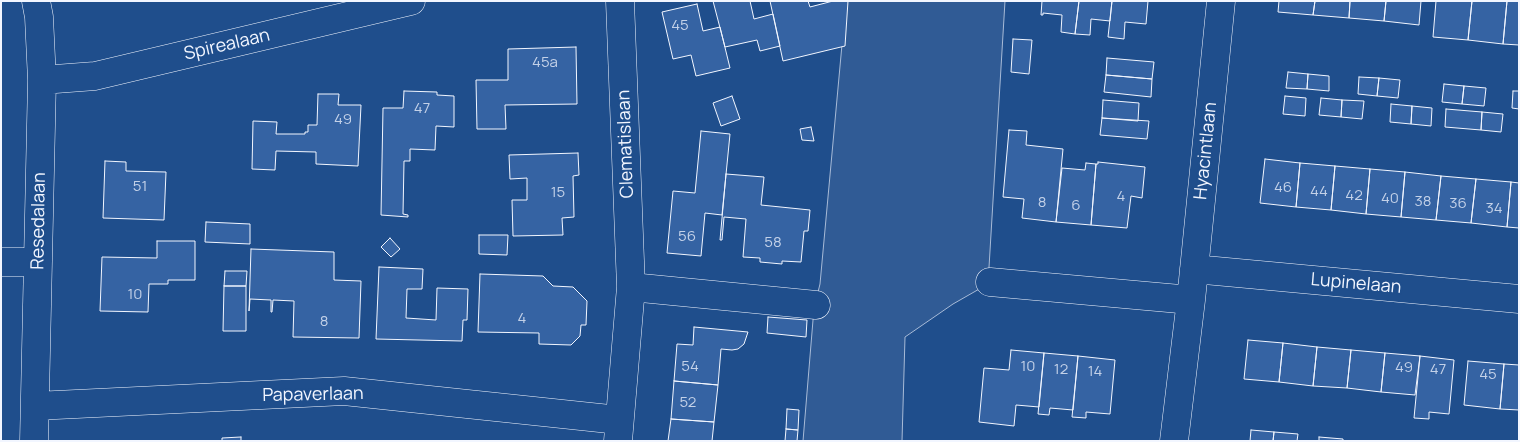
<!DOCTYPE html>
<style>
body{margin:0}
#map{position:relative;width:1520px;height:442px;overflow:hidden;background:#1f4e8c;font-family:Manrope,sans-serif}
canvas{display:block}
.frame{position:absolute;inset:0;border:2px solid #f2f6ff;pointer-events:none}
</style>
<div id="map">
<canvas width="1520" height="442"></canvas>
<div class="frame"></div>
</div>
<script>
const c = document.querySelector('canvas').getContext('2d');
c.lineJoin = 'round';
function paint(path, color) {
  c.fillStyle = color;
  c.fill(path, 'evenodd');
}
function toPath(rows) {
  const path = new Path2D();
  for (const r of rows) {
    path.moveTo(r[0], r[1]);
    for (let i = 2; i < r.length; i += 2) path.lineTo(r[i], r[i + 1]);
  }
  return path;
}
function trace(path, color, width, dash) {
  c.strokeStyle = color;
  c.lineWidth = width;
  c.lineCap = dash ? 'butt' : 'round';
  c.setLineDash(dash || []);
  c.stroke(path);
}
function write(font, color, halo, rows, align = 'center') {
  c.font = font + ' Manrope,sans-serif';
  c.lineWidth = 4;
  c.setLineDash([]);
  c.textBaseline = 'middle';
  c.strokeStyle = halo;
  c.fillStyle = color;
  for (const [text, x, y, turn = 0] of rows) {
    c.save();
    c.translate(x, y);
    c.rotate((+turn || 0) * Math.PI / 180);
    c.textAlign = isNaN(turn) ? turn : align;
    if (halo) c.strokeText(text, 0, 0);
    c.fillText(text, 0, 0);
    c.restore();
  }
}
const green = toPath([
 [846,1,1005,1,988,284,953,304,905,337,902,441,803,441,814,308,820,284,846,1]
]);
paint(green, '#305b95');
trace(green, '#a8bbd7', 1);
const building = toPath([
 [713,1,750,1,754,19,773,14,780,46,760,51,757,40,725,47,713,1],
 [770,1,808,1,810,7,833,1,848,1,845,46,783,61,770,1],
 [1042,1,1079,1,1075,34,1061,32,1062,15,1043,13,1043,15,1041,15,1042,1],
 [1079,1,1112,1,1110,21,1091,19,1090,35,1075,34,1079,1],
 [1112,1,1148,1,1146,24,1125,22,1124,39,1108,37,1112,1],
 [1279,1,1315,1,1313,15,1278,12,1279,1],
 [1315,1,1350,1,1349,18,1313,15,1315,1],
 [1350,1,1386,1,1384,21,1349,18,1350,1],
 [1386,1,1421,1,1419,25,1384,21,1386,1],
 [1436,1,1472,1,1468,40,1433,37,1436,1],
 [1472,1,1507,1,1503,44,1468,40,1472,1],
 [1507,1,1519,1,1519,45,1503,44,1507,1],
 [697,4,703,31,720,27,730,68,696,76,691,55,673,59,662,12,697,4],
 [1013,39,1032,40,1029,74,1011,72,1013,39],
 [576,47,577,104,505,105,506,129,477,129,476,80,508,80,508,49,576,47],
 [1107,58,1154,62,1152,79,1106,75,1107,58],
 [1288,72,1308,74,1307,89,1286,88,1288,72],
 [1308,74,1329,76,1329,91,1307,89,1308,74],
 [1106,75,1152,79,1151,97,1104,92,1106,75],
 [1359,77,1379,78,1377,96,1358,94,1359,77],
 [1379,78,1400,80,1398,98,1377,96,1379,78],
 [1444,84,1464,86,1462,104,1442,102,1444,84],
 [1464,86,1486,88,1484,106,1462,104,1464,86],
 [404,91,437,92,437,95,454,96,454,127,436,126,435,150,410,149,410,161,404,161,403,214,408,215,408,217,381,215,383,108,403,108,404,91],
 [1513,91,1519,91,1519,109,1512,108,1513,91],
 [318,94,339,94,338,105,361,105,358,166,316,164,316,152,276,151,275,170,252,169,253,121,277,122,276,134,305,134,305,132,308,132,308,125,317,125,318,94],
 [732,96,740,119,721,126,713,103,732,96],
 [1285,96,1306,98,1305,116,1283,114,1285,96],
 [1321,98,1342,100,1341,117,1319,115,1321,98],
 [1103,100,1139,103,1138,121,1102,118,1103,100],
 [1342,100,1364,101,1362,119,1341,117,1342,100],
 [1391,104,1412,106,1411,124,1390,122,1391,104],
 [1412,106,1432,108,1431,126,1411,124,1412,106],
 [1446,109,1482,112,1481,130,1445,127,1446,109],
 [1482,112,1503,114,1501,132,1481,130,1482,112],
 [1102,118,1149,121,1147,139,1100,135,1102,118],
 [811,127,814,141,802,140,800,129,811,127],
 [1009,130,1027,131,1026,145,1063,149,1056,222,1022,218,1024,199,1003,197,1009,130],
 [701,131,730,134,722,215,705,213,701,256,667,253,673,191,695,193,701,131],
 [578,153,579,175,573,176,574,217,562,218,563,235,513,236,512,200,527,200,527,178,510,179,509,155,578,153],
 [1265,159,1300,163,1296,207,1260,203,1265,159],
 [105,161,126,162,126,171,166,172,164,220,103,218,105,161],
 [1098,162,1145,167,1142,198,1131,196,1127,228,1091,225,1096,164,1098,164,1098,162],
 [1086,163,1096,164,1091,225,1056,222,1062,168,1085,170,1086,163],
 [1300,163,1335,166,1331,210,1296,207,1300,163],
 [1335,166,1370,169,1366,214,1331,210,1335,166],
 [1370,169,1405,172,1401,217,1366,214,1370,169],
 [1405,172,1441,176,1436,220,1401,217,1405,172],
 [726,174,764,177,761,205,810,210,808,231,804,231,801,262,782,261,782,264,760,262,760,258,743,257,746,219,724,217,722,240,720,240,726,174],
 [1441,176,1476,179,1471,223,1436,220,1441,176],
 [1476,179,1511,182,1507,227,1471,223,1476,179],
 [1511,182,1519,183,1519,228,1507,227,1511,182],
 [206,222,250,224,250,244,205,242,206,222],
 [479,235,508,235,507,255,479,254,479,235],
 [390,238,400,249,391,257,381,247,390,238],
 [157,241,195,241,195,280,168,280,168,284,149,284,148,312,100,311,102,257,157,258,157,241],
 [251,249,334,252,334,280,361,281,359,338,293,337,294,301,273,300,272,312,271,312,271,300,250,299,249,311,251,249],
 [379,267,423,269,422,289,407,289,406,318,436,320,437,288,468,289,467,320,463,320,462,341,376,339,379,267],
 [225,271,247,271,246,286,224,286,225,271],
 [480,274,543,276,553,286,573,287,587,301,586,325,581,325,580,336,571,345,539,344,539,333,478,332,480,274],
 [224,286,246,286,246,331,223,331,224,286],
 [768,317,807,320,806,337,767,333,768,317],
 [694,327,748,332,744,344,738,349,732,350,721,349,718,385,674,381,677,344,693,345,694,327],
 [1248,340,1283,343,1279,382,1244,379,1248,340],
 [1283,343,1317,347,1313,386,1279,382,1283,343],
 [1317,347,1351,350,1347,388,1313,386,1317,347],
 [1011,350,1044,353,1039,407,1016,405,1014,426,979,422,984,368,1009,370,1011,350],
 [1351,350,1385,353,1381,392,1347,388,1351,350],
 [1044,353,1078,356,1073,410,1050,408,1049,415,1038,414,1044,353],
 [1385,353,1420,356,1415,395,1381,392,1385,353],
 [1078,356,1115,360,1110,414,1086,412,1086,418,1072,417,1078,356],
 [1420,356,1454,360,1449,414,1429,412,1429,419,1414,418,1420,356],
 [1468,361,1504,364,1500,409,1464,405,1468,361],
 [1504,364,1519,365,1519,410,1500,409,1504,364],
 [674,381,718,385,714,422,671,419,674,381],
 [787,409,799,410,798,430,786,429,787,409],
 [671,419,714,422,712,441,668,441,671,419],
 [786,429,798,430,797,441,785,441,786,429],
 [1251,430,1274,432,1273,441,1250,441,1251,430],
 [1274,432,1298,434,1297,441,1273,441,1274,432],
 [241,437,241,441,222,441,222,438,241,437],
 [1319,437,1343,439,1343,441,1319,441,1319,437]
]);
paint(building, '#3563a3');
trace(building, '#f2f6ff', 1);
const minor = toPath([
 [42,80,95,76,411,1],
 [1,262,38,262],
 [1194,269,1519,299],
 [990,282,1191,300],
 [631,287,816,305],
 [35,406,344,391,619,420],
 [34,441,42,80,39,17,36,1],
 [618,441,631,287,620,1],
 [1174,441,1191,300,1221,1]
]);
trace(minor, '#f2f6ff', 29);
trace(minor, '#1f4e8c', 28);
write('15px', '#c3d1e8', null, [
 ["45",680,26],
 ["45a",545,63],
 ["47",422,109],
 ["49",343,120],
 ["51",140,187],
 ["46",1283,188],
 ["44",1319,192],
 ["15",558,193],
 ["42",1354,196],
 ["4",1121,197],
 ["40",1390,199],
 ["38",1423,202],
 ["8",1042,203],
 ["36",1458,204],
 ["6",1076,206],
 ["34",1494,209],
 ["56",687,237],
 ["58",773,243],
 ["10",135,295],
 ["4",522,319],
 ["8",324,322],
 ["54",690,367],
 ["10",1028,367],
 ["49",1404,368],
 ["12",1061,370],
 ["47",1438,370],
 ["14",1095,372],
 ["45",1488,375],
 ["52",688,403]
]);
write('18px', '#f2f6ff', '#1f4e8c', [
 ["Spirealaan",227,45,-13],
 ["Clematislaan",626,144,-92],
 ["Hyacintlaan",1206,151,-84],
 ["Resedalaan",39,221,-89],
 ["Lupinelaan",1356,284,5],
 ["Papaverlaan",313,395,-1]
]);
</script>
